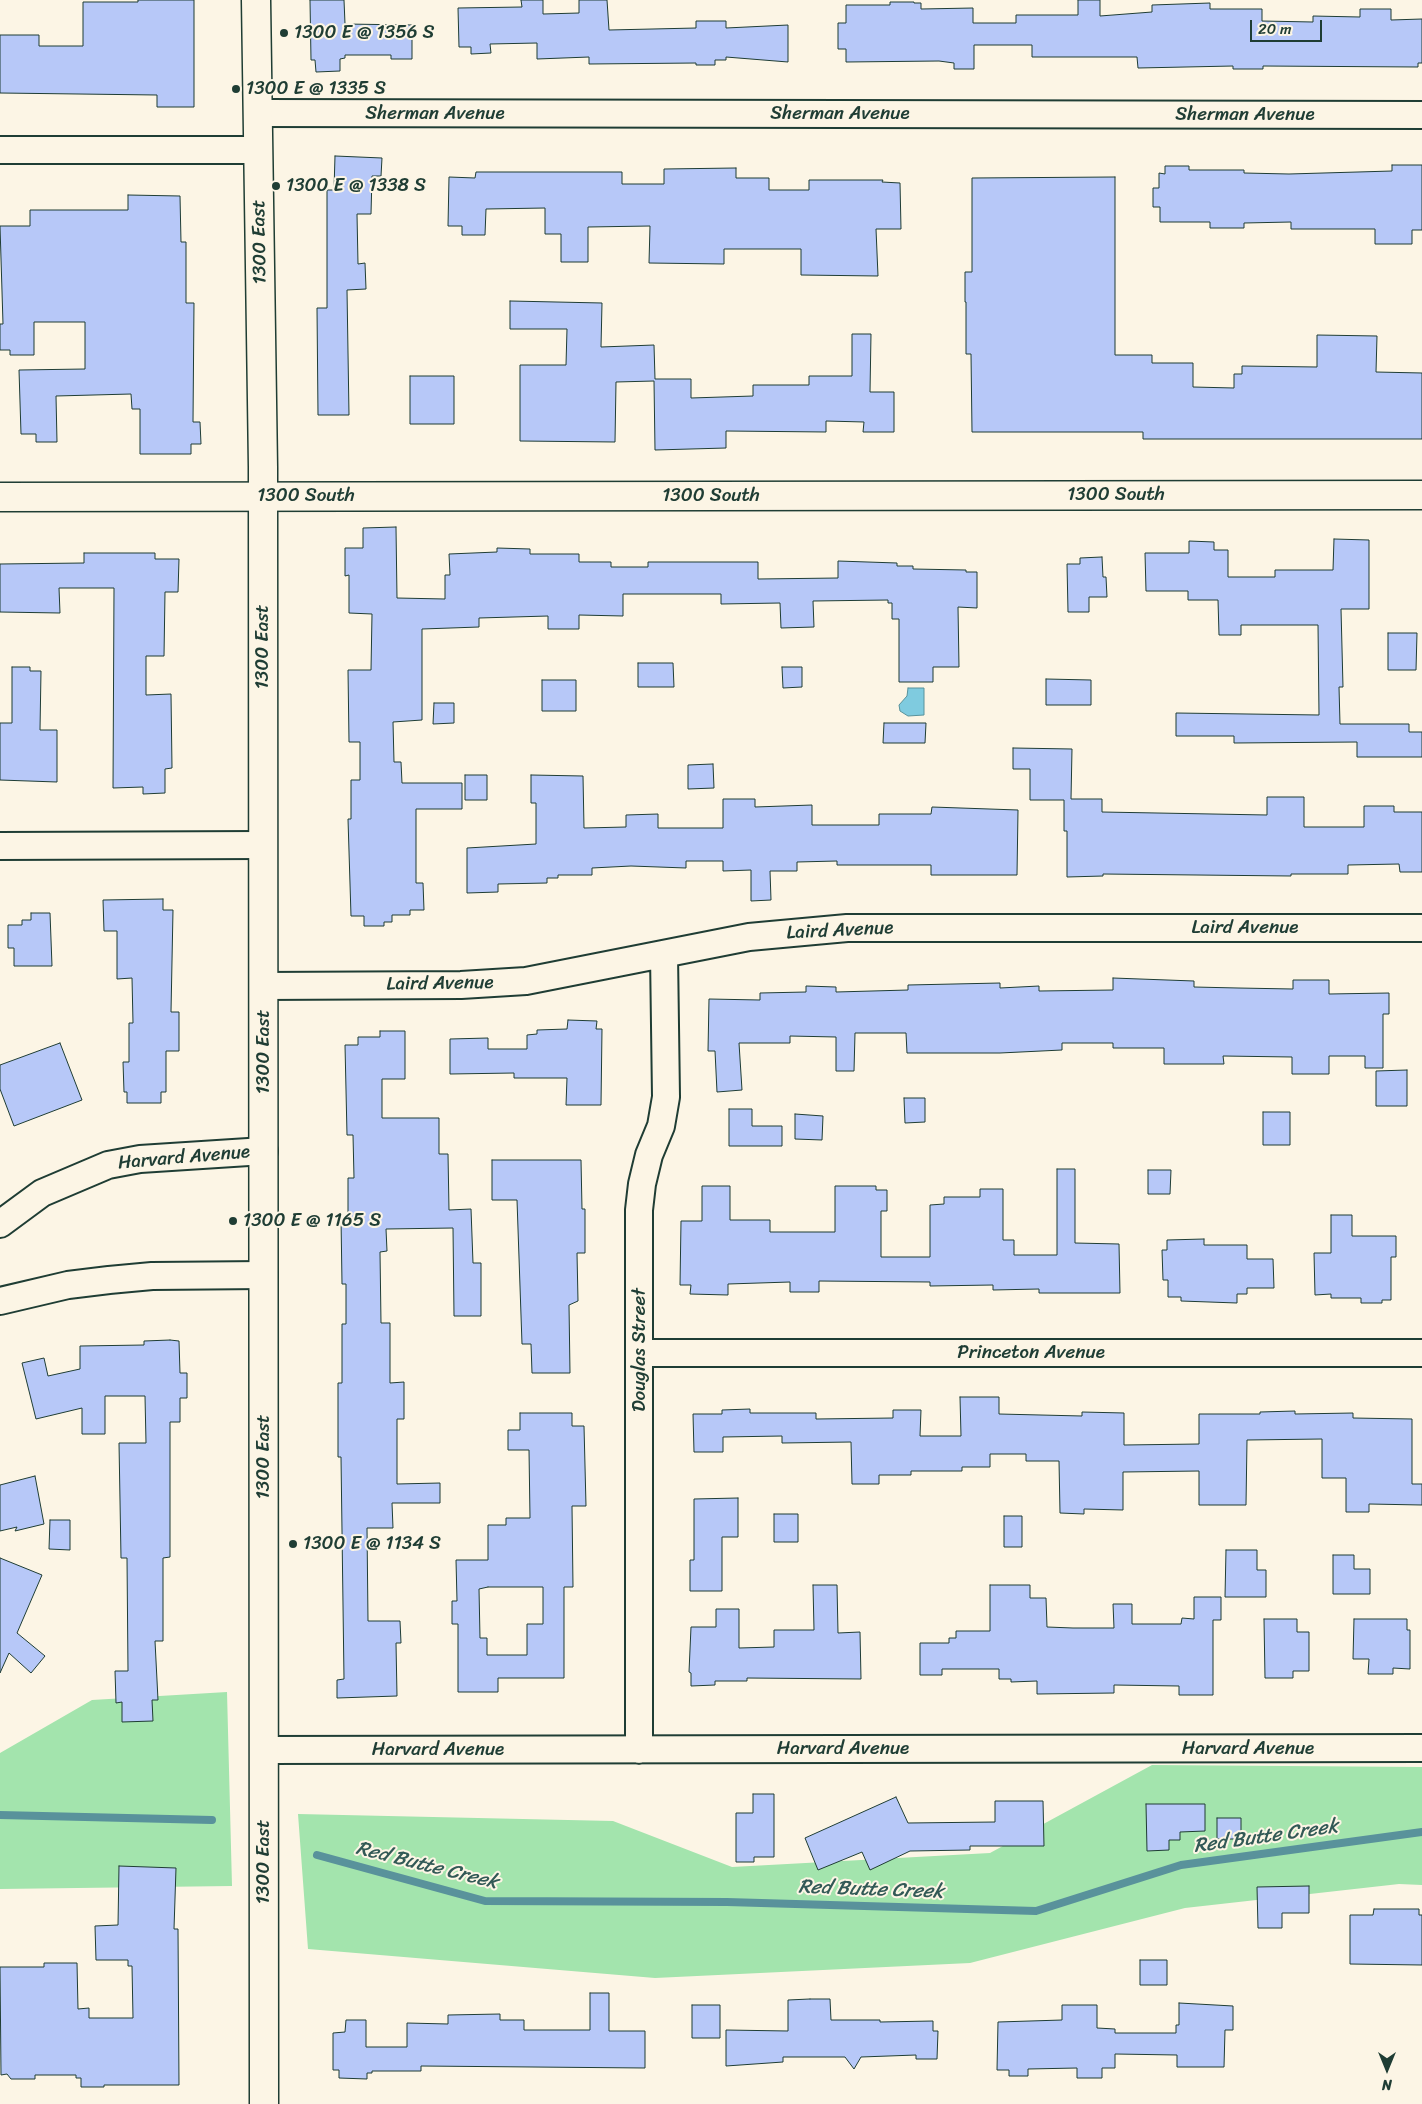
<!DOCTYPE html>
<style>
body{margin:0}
#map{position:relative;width:1422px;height:2104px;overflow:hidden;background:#fcf5e5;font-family:Sriracha,sans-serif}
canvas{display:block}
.north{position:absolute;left:1362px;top:2044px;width:50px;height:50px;-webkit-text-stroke:4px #fcf5e5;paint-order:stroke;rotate:180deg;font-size:14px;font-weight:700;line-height:20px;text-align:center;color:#1f3d34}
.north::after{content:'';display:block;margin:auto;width:18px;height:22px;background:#1f3d34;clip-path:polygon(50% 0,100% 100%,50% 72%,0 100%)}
.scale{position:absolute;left:1250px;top:20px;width:72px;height:22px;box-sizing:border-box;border:2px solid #1f3d34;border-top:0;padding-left:6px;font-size:15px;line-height:18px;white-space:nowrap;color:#1f3d34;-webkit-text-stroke:4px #fcf5e5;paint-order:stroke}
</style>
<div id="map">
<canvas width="1422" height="2104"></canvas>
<div class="north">N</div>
<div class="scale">20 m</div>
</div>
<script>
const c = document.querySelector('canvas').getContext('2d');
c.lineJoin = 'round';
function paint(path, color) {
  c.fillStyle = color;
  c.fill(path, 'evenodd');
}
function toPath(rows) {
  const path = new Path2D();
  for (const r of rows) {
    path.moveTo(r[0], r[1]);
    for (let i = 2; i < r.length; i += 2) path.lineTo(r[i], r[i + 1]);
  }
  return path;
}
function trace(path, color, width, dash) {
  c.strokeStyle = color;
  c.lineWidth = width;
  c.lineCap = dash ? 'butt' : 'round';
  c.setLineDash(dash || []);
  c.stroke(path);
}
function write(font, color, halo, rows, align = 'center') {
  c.font = font + ' Sriracha,sans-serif';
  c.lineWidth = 4;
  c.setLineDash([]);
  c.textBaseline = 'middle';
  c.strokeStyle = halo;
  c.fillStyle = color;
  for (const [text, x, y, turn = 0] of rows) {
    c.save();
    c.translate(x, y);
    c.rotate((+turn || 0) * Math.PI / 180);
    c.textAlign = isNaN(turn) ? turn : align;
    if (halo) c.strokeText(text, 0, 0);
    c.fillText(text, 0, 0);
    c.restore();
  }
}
paint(toPath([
 [227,1692,232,1886,0,1889,0,1753,92,1700],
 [1152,1765,1422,1767,1422,1885,1399,1884,1185,1908,970,1963,655,1978,308,1949,298,1814,613,1821,732,1867,990,1853]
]), '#a3e4ad');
const water = toPath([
 [908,688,924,688,924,715,908,716,900,711,899,705,907,696,908,688]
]);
paint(water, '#7fcbdf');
trace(water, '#59929b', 1);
trace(toPath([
 [0,1815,212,1820],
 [317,1855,485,1901,727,1902,1036,1911,1181,1865,1422,1832]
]), '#59929b', 8);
const building = toPath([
 [138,0,194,0,194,107,157,107,157,95,0,93,0,35,39,35,39,46,83,46,83,2,138,2,138,0],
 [310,0,344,0,345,24,412,25,412,59,391,59,391,55,345,55,345,58,340,59,340,71,316,72,315,60,311,60,310,0],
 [521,0,543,0,543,14,579,13,579,0,607,0,609,30,696,28,696,21,726,21,726,28,788,25,788,62,726,57,726,60,715,60,715,65,696,65,696,63,589,64,589,57,537,59,537,43,490,44,491,53,471,54,471,47,459,47,458,8,522,7,521,0],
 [1078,0,1100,0,1100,16,1152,12,1152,5,1210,3,1210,9,1262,9,1262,21,1313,22,1313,16,1360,17,1360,9,1391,9,1391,20,1422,19,1422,63,1418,63,1418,67,1263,66,1263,69,1233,69,1233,66,1138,68,1137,57,1032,57,1032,45,974,45,974,69,954,69,954,63,939,61,846,62,846,49,838,49,838,23,846,23,846,5,890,5,890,2,914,2,914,3,921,3,921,9,973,8,973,23,1016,23,1016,15,1078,15,1078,0],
 [335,156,382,158,381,176,372,176,371,214,357,214,358,264,365,263,366,289,347,290,349,415,318,415,317,308,327,308,327,190,334,190,335,156],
 [1392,165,1422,165,1422,230,1412,230,1412,244,1375,244,1375,229,1291,229,1291,222,1244,223,1244,228,1210,228,1210,222,1160,222,1160,207,1153,207,1153,188,1159,188,1159,173,1165,174,1165,166,1189,166,1189,170,1244,170,1244,173,1289,174,1392,171,1392,165],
 [736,168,736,178,769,178,769,190,809,190,809,180,883,180,882,182,900,183,901,229,876,229,878,276,801,275,801,249,724,249,724,264,649,263,650,226,588,227,588,262,561,262,561,234,545,234,545,208,486,209,485,235,462,235,462,226,448,226,449,177,475,178,476,172,622,172,622,184,664,184,664,169,736,168],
 [1115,177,1115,355,1152,355,1152,363,1193,363,1193,387,1234,388,1234,374,1242,374,1242,366,1317,367,1317,335,1377,336,1376,372,1422,373,1422,439,1143,439,1143,432,972,432,971,354,966,354,966,302,965,302,965,272,972,272,972,178,1115,177],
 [128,195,180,196,181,242,186,242,186,303,194,303,193,422,200,422,201,444,191,444,191,454,140,454,140,409,132,409,131,394,56,396,57,442,36,442,36,434,21,434,19,370,85,369,85,322,34,322,34,355,10,355,10,350,0,350,0,324,3,324,0,226,30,226,30,210,128,210,128,195],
 [510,301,602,303,601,347,654,345,655,379,691,379,691,398,753,396,753,385,809,385,809,376,852,376,852,334,871,334,870,392,894,392,894,432,863,432,864,422,826,421,826,432,726,431,726,448,655,450,654,381,616,382,615,442,520,441,520,365,566,365,567,329,510,329,510,301],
 [410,376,454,376,454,424,410,424,410,376],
 [396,527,397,598,445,599,445,575,450,575,449,554,497,552,497,548,530,549,530,554,579,554,579,562,611,562,611,567,648,567,648,562,758,562,758,579,838,578,838,561,897,563,897,566,913,566,913,569,966,570,966,572,977,572,977,608,958,607,959,667,933,667,933,682,899,682,899,619,892,619,892,603,888,603,888,600,813,601,814,627,781,628,780,603,721,604,721,594,623,594,623,616,579,615,579,629,548,629,548,616,479,618,479,627,422,629,422,720,393,722,394,762,401,762,402,783,462,783,462,809,416,809,416,883,423,883,424,910,410,910,410,915,392,915,392,922,384,922,384,926,364,926,364,916,351,916,348,819,351,819,351,780,360,780,360,742,349,742,348,670,371,670,372,614,349,613,349,575,345,576,345,548,363,548,363,528,396,527],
 [1334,539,1369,540,1369,609,1341,609,1343,687,1339,687,1340,724,1409,724,1409,732,1422,732,1422,757,1357,757,1357,742,1234,743,1234,736,1176,736,1176,713,1319,715,1318,625,1241,625,1241,635,1219,635,1218,600,1188,600,1188,591,1146,591,1145,553,1189,553,1189,541,1214,542,1214,550,1228,550,1228,577,1275,577,1275,570,1333,570,1334,539],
 [84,553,155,553,155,559,179,559,178,592,165,592,164,656,146,656,146,695,171,694,172,768,165,769,165,793,143,794,143,787,113,788,114,588,59,588,60,613,0,612,0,564,84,563,84,553],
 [1102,557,1103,577,1106,577,1107,597,1089,597,1089,612,1068,612,1067,564,1080,564,1080,558,1102,557],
 [1388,633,1417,633,1416,670,1388,670,1388,633],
 [638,663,673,663,674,687,638,687,638,663],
 [12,667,30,667,30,671,41,671,40,730,57,730,57,782,0,780,0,723,12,723,12,667],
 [782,667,802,667,802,687,783,688,782,667],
 [1046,679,1091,680,1091,705,1046,705,1046,679],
 [542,680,576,680,576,711,542,711,542,680],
 [434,703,454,703,454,723,433,724,434,703],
 [884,723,926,723,925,743,883,743,884,723],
 [1013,748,1072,749,1071,799,1102,799,1102,812,1267,815,1267,797,1304,797,1304,827,1364,827,1364,806,1394,806,1394,812,1422,812,1422,872,1400,872,1399,864,1348,865,1348,874,1291,874,1291,876,1103,874,1103,876,1067,877,1067,831,1064,831,1064,800,1030,800,1030,769,1013,769,1013,748],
 [713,764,714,788,688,789,688,765,713,764],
 [465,775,487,775,487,800,465,800,465,775],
 [531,775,583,776,584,828,626,827,626,815,658,814,658,828,723,828,723,799,755,799,755,807,812,805,812,825,879,825,879,814,931,814,932,807,1018,810,1017,875,931,875,931,865,837,865,837,861,797,862,797,871,770,871,771,900,751,901,751,870,723,871,723,861,686,861,686,868,631,866,592,868,592,875,558,875,558,878,547,878,547,883,498,884,498,892,467,893,467,848,536,844,536,803,531,803,531,775],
 [163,899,163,910,173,910,171,1012,179,1012,179,1051,166,1051,166,1092,161,1092,161,1103,127,1103,127,1092,124,1092,123,1062,129,1062,129,1023,133,1023,132,978,117,979,117,931,104,931,103,900,163,899],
 [31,913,50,913,52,966,14,966,14,948,8,948,8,925,22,925,22,920,31,920,31,913],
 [1113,978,1194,981,1194,987,1238,988,1293,989,1293,980,1329,980,1329,994,1389,993,1389,1014,1383,1014,1383,1068,1365,1068,1365,1056,1329,1056,1329,1074,1292,1074,1292,1057,1223,1056,1224,1064,1164,1064,1164,1048,1113,1048,1113,1043,1062,1043,1062,1050,1000,1053,907,1053,906,1033,855,1033,854,1071,836,1071,836,1037,790,1036,790,1043,739,1043,742,1090,717,1092,715,1051,708,1051,709,999,760,1000,760,993,806,992,806,986,836,987,836,992,908,990,908,985,1000,983,1000,988,1039,986,1039,991,1113,990,1113,978],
 [568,1020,597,1021,596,1029,602,1029,601,1105,566,1105,567,1078,514,1078,514,1073,450,1074,450,1039,488,1038,488,1049,527,1049,527,1035,537,1034,537,1030,567,1029,568,1020],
 [380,1031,405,1031,405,1079,382,1079,382,1118,439,1118,439,1154,448,1154,449,1210,471,1209,473,1263,481,1263,481,1316,454,1316,453,1228,386,1229,387,1251,380,1252,381,1323,390,1323,390,1383,404,1382,404,1419,397,1419,397,1484,440,1483,440,1503,392,1503,393,1528,367,1528,368,1621,400,1621,401,1643,396,1643,397,1696,337,1698,337,1680,344,1679,341,1457,338,1457,338,1383,342,1383,342,1324,346,1324,346,1284,342,1284,341,1218,348,1218,348,1178,354,1178,353,1135,347,1135,345,1045,358,1045,358,1037,380,1037,380,1031],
 [60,1043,82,1100,14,1126,0,1089,0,1065,60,1043],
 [1407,1070,1407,1106,1376,1106,1376,1071,1407,1070],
 [904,1098,925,1098,925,1122,905,1123,904,1098],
 [729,1109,752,1109,752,1126,782,1126,782,1146,729,1146,729,1109],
 [1263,1112,1290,1112,1290,1145,1263,1145,1263,1112],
 [795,1114,823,1116,822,1140,795,1139,795,1114],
 [492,1160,581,1160,582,1209,585,1209,585,1253,577,1253,578,1301,569,1305,570,1373,532,1373,531,1344,522,1344,517,1200,492,1200,492,1160],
 [1057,1169,1075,1169,1075,1243,1119,1244,1120,1293,1039,1293,1039,1289,993,1290,993,1285,930,1286,930,1282,819,1281,819,1292,790,1292,790,1282,728,1284,728,1295,690,1294,691,1285,680,1285,681,1221,702,1221,702,1186,730,1186,730,1220,770,1220,770,1232,835,1232,835,1186,876,1186,876,1190,887,1190,887,1211,881,1211,881,1257,930,1257,930,1205,944,1204,944,1197,980,1197,980,1189,1003,1189,1003,1240,1014,1240,1014,1255,1057,1255,1057,1169],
 [1148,1170,1171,1170,1170,1194,1148,1194,1148,1170],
 [1331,1215,1352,1215,1352,1236,1396,1236,1396,1257,1391,1257,1391,1300,1382,1300,1382,1303,1361,1303,1361,1298,1331,1298,1331,1294,1315,1295,1314,1253,1331,1253,1331,1215],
 [1204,1239,1204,1245,1247,1245,1247,1259,1273,1259,1274,1288,1247,1288,1247,1294,1237,1294,1237,1303,1181,1301,1181,1297,1168,1297,1168,1280,1163,1280,1162,1250,1167,1250,1167,1240,1204,1239],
 [170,1340,179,1341,180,1373,187,1373,187,1398,180,1398,180,1422,170,1422,170,1557,163,1558,163,1641,155,1641,158,1700,152,1700,153,1721,122,1722,122,1702,116,1703,115,1671,128,1671,127,1558,121,1558,119,1443,146,1443,145,1396,105,1396,105,1434,82,1434,82,1408,36,1419,22,1363,44,1358,48,1376,80,1369,80,1346,144,1345,144,1341,170,1340],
 [960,1397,999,1397,999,1414,1082,1416,1082,1412,1124,1413,1124,1445,1199,1444,1199,1414,1260,1414,1260,1412,1295,1411,1295,1414,1353,1413,1353,1418,1412,1419,1412,1484,1422,1484,1422,1505,1369,1504,1369,1512,1346,1512,1346,1478,1322,1478,1322,1439,1247,1440,1246,1505,1199,1505,1199,1471,1123,1472,1123,1510,1084,1509,1084,1514,1060,1513,1059,1461,1026,1461,1026,1454,990,1454,990,1467,962,1467,962,1471,911,1471,911,1475,879,1475,879,1484,852,1484,851,1442,782,1443,782,1436,723,1437,723,1452,694,1452,693,1414,722,1414,722,1410,750,1409,750,1413,816,1413,816,1419,893,1418,893,1410,921,1410,920,1436,961,1436,960,1397],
 [520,1413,572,1413,572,1426,584,1426,586,1506,572,1506,573,1587,564,1587,564,1678,498,1678,498,1692,458,1692,458,1624,452,1624,452,1601,457,1601,456,1560,488,1560,488,1525,506,1525,506,1518,530,1518,529,1450,508,1450,508,1430,520,1430,520,1413],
 [488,1587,543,1587,543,1624,527,1624,527,1655,487,1655,487,1638,480,1638,479,1589,488,1587],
 [35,1476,44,1524,15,1531,17,1527,0,1531,0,1485,35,1476],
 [738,1498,738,1537,722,1537,722,1591,690,1591,690,1560,694,1560,694,1499,738,1498],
 [774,1514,798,1514,798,1542,774,1542,774,1514],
 [1004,1516,1022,1516,1022,1547,1004,1547,1004,1516],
 [50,1520,70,1520,70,1550,49,1549,50,1520],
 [1226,1550,1257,1550,1257,1570,1266,1570,1266,1597,1225,1597,1226,1550],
 [1333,1555,1354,1555,1354,1569,1370,1569,1370,1594,1333,1594,1333,1555],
 [0,1558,42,1575,17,1633,45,1656,31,1673,9,1653,0,1673,0,1558],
 [813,1585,837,1585,838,1633,860,1632,861,1679,747,1678,747,1681,715,1681,715,1685,691,1686,691,1673,689,1672,691,1627,716,1627,716,1609,739,1609,739,1648,774,1647,774,1630,814,1630,813,1585],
 [990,1585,1030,1585,1030,1598,1046,1598,1047,1627,1073,1628,1114,1628,1113,1604,1132,1604,1132,1624,1181,1624,1182,1618,1194,1619,1194,1597,1221,1597,1221,1620,1213,1620,1213,1695,1179,1695,1179,1686,1114,1685,1114,1693,1037,1694,1037,1681,1011,1682,1011,1679,999,1679,999,1669,942,1669,942,1675,920,1675,920,1643,949,1643,949,1638,956,1638,956,1631,990,1631,990,1585],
 [1264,1619,1297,1619,1297,1632,1309,1632,1309,1671,1293,1671,1293,1678,1265,1678,1264,1619],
 [1354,1619,1407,1619,1407,1630,1410,1630,1410,1669,1393,1668,1393,1674,1368,1674,1369,1659,1353,1659,1354,1619],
 [753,1794,774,1794,774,1857,754,1857,754,1862,736,1862,736,1813,753,1813,753,1794],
 [896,1797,908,1823,995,1822,995,1801,1043,1801,1044,1846,970,1846,970,1850,910,1851,870,1870,862,1852,818,1870,805,1838,896,1797],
 [1146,1804,1205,1804,1205,1831,1180,1832,1180,1840,1169,1840,1169,1850,1147,1851,1146,1804],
 [1217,1818,1241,1818,1241,1839,1217,1839,1217,1818],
 [119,1866,176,1868,174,1929,178,1929,179,2085,104,2085,104,2087,81,2087,81,2078,76,2078,76,2075,35,2075,35,2079,11,2079,7,2074,1,2075,0,1967,44,1967,44,1963,77,1963,78,2009,89,2008,89,2018,133,2018,132,1966,128,1966,128,1960,96,1960,95,1926,118,1925,119,1866],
 [1309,1886,1309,1913,1282,1913,1282,1928,1258,1928,1257,1887,1309,1886],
 [1374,1909,1419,1909,1419,1915,1422,1915,1422,1965,1350,1964,1350,1915,1373,1915,1374,1909],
 [1140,1960,1167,1960,1167,1985,1140,1985,1140,1960],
 [590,1993,609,1993,609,2031,645,2031,645,2068,421,2066,421,2071,372,2071,372,2073,367,2073,367,2079,339,2078,339,2070,333,2070,333,2033,345,2032,346,2020,366,2020,366,2047,407,2047,407,2023,448,2024,448,2015,500,2014,500,2020,524,2020,524,2030,590,2030,590,1993],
 [810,1999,830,1999,831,2020,880,2020,880,2022,933,2021,933,2031,938,2031,937,2059,916,2059,916,2055,861,2057,854,2069,845,2057,783,2057,783,2062,726,2066,726,2030,788,2031,788,2000,810,1999],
 [1179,2003,1233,2006,1233,2030,1225,2030,1224,2067,1177,2067,1177,2055,1115,2054,1115,2068,1102,2068,1102,2078,1077,2078,1077,2068,1028,2069,1028,2076,1009,2076,1009,2070,997,2070,998,2022,1062,2020,1062,2005,1097,2005,1097,2028,1115,2029,1115,2033,1176,2033,1176,2025,1179,2025,1179,2003],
 [692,2005,720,2005,720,2038,692,2038,692,2005]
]);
paint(building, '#b7c8f8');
trace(building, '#1f3d34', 1);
const minor = toPath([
 [258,113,1422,115],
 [0,150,258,150],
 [0,846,263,845],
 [263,986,461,985,526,981,749,937,847,928,1422,928],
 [0,1224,42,1193,108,1165,140,1159,264,1151],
 [0,1301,68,1285,109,1280,152,1276,264,1275],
 [640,1353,1422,1353],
 [264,1750,1422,1748],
 [639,1750,639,1210,642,1184,649,1155,661,1126,666,1097,664,954]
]);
const tertiary = toPath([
 [0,497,1422,495]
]);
const secondary = toPath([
 [256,0,263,467,264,2104]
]);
trace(minor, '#1f3d34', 30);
trace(tertiary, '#1f3d34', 31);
trace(secondary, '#1f3d34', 31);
trace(minor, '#fcf5e5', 26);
trace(tertiary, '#fcf5e5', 28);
trace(secondary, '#fcf5e5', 28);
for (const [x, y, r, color] of [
 [284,33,5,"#1f3d34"],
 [236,89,5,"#1f3d34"],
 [276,186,5,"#1f3d34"],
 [233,1221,5,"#1f3d34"],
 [293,1544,5,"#1f3d34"]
]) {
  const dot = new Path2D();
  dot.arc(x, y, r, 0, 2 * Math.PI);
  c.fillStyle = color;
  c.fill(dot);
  trace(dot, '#fcf5e5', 2);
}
write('19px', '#1f3d34', '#fcf5e5', [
 ["1300 E @ 1356 S",294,33],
 ["1300 E @ 1335 S",246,89],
 ["1300 E @ 1338 S",286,186],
 ["1300 E @ 1165 S",243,1221],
 ["1300 E @ 1134 S",303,1544]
], 'left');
write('19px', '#1f3d34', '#fcf5e5', [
 ["Sherman Avenue",435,114],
 ["Sherman Avenue",840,114],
 ["Sherman Avenue",1245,115],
 ["1300 East",260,242,-91],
 ["1300 South",1116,495],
 ["1300 South",306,496],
 ["1300 South",711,496],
 ["1300 East",263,647,-90],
 ["Laird Avenue",1245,928],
 ["Laird Avenue",840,931,-3],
 ["Laird Avenue",440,984,-1],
 ["1300 East",264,1052,-90],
 ["Harvard Avenue",184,1158,-5],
 ["Douglas Street",640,1350,-90],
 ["Princeton Avenue",1031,1353],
 ["1300 East",264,1457,-90],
 ["Harvard Avenue",843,1749],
 ["Harvard Avenue",1248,1749],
 ["Harvard Avenue",438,1750],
 ["1300 East",264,1862,-90]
]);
write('italic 20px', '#325956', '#fcf5e5', [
 ["Red Butte Creek",1266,1837,-8],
 ["Red Butte Creek",427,1866,14],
 ["Red Butte Creek",871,1890,2]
]);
</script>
